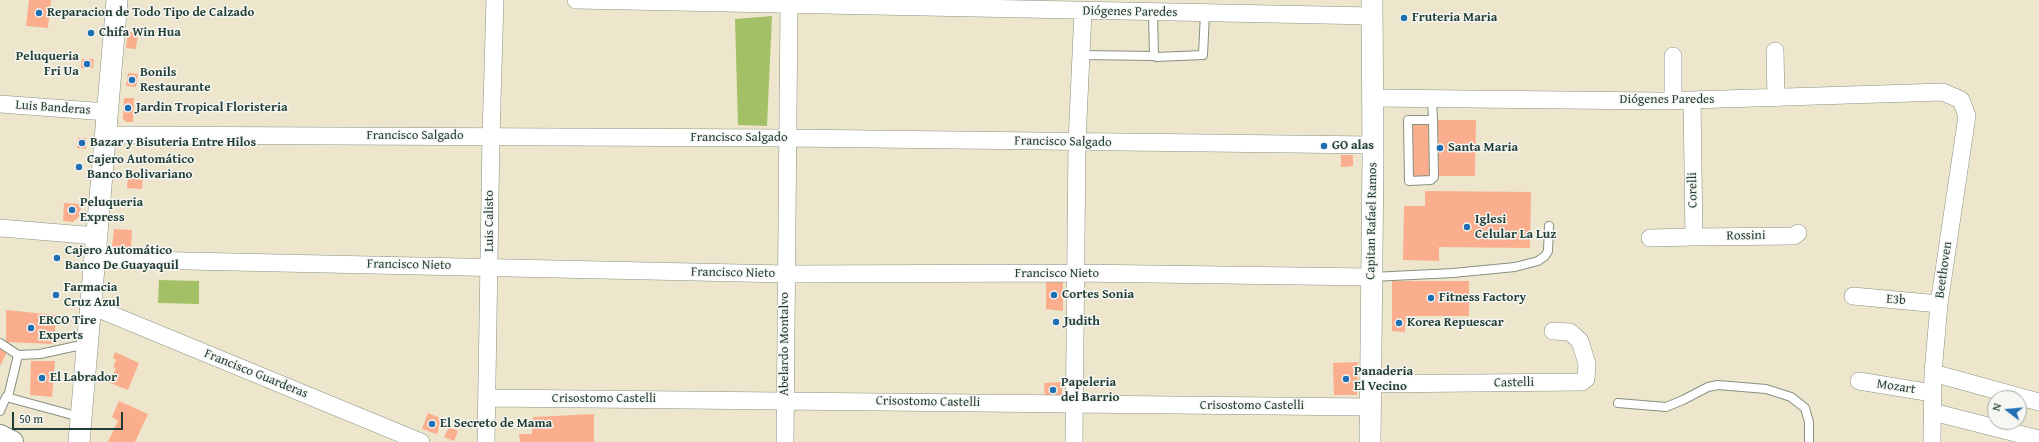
<!DOCTYPE html>
<meta charset="utf-8">
<style>
body{margin:0}
#map{position:relative;width:2039px;height:442px;overflow:hidden;background:#ede6cc;font-family:"Gentium Book Plus",serif}
canvas{display:block}
.north{position:absolute;left:1987px;top:390px;width:40px;height:40px;box-sizing:border-box;background:#f6f6f2;border:1px solid #a0aca6;border-radius:50%;rotate:286deg;font-size:11px;font-weight:700;line-height:16px;text-align:center;color:#1f3d34}
.north::after{content:'';display:block;margin:auto;width:14px;height:18px;background:#1f6fb2;clip-path:polygon(50% 0,100% 100%,50% 72%,0 100%)}
.scale{position:absolute;left:12px;top:412px;width:111px;height:18px;box-sizing:border-box;border:2px solid #1f3d34;border-top:0;padding-left:5px;font-size:12px;line-height:14px;white-space:nowrap;color:#1f3d34;-webkit-text-stroke:3px #f6f6f2;paint-order:stroke}
</style>
<div id="map">
<canvas width="2039" height="442"></canvas>
<div class="north">N</div>
<div class="scale">50 m</div>
</div>
<script>
const c = document.querySelector('canvas').getContext('2d');
c.lineJoin = 'round';
function paint(path, color) {
  c.fillStyle = color;
  c.fill(path, 'evenodd');
}
function toPath(rows) {
  const path = new Path2D();
  for (const r of rows) {
    path.moveTo(r[0], r[1]);
    for (let i = 2; i < r.length; i += 2) path.lineTo(r[i], r[i + 1]);
  }
  return path;
}
function trace(path, color, width, dash) {
  c.strokeStyle = color;
  c.lineWidth = width;
  c.lineCap = dash ? 'butt' : 'round';
  c.setLineDash(dash || []);
  c.stroke(path);
}
function write(font, color, halo, rows, align = 'center') {
  c.font = font + ' "Gentium Book Plus",serif';
  c.lineWidth = 3;
  c.setLineDash([]);
  c.textBaseline = 'middle';
  c.strokeStyle = halo;
  c.fillStyle = color;
  for (const [text, x, y, turn = 0] of rows) {
    c.save();
    c.translate(x, y);
    c.rotate((+turn || 0) * Math.PI / 180);
    c.textAlign = isNaN(turn) ? turn : align;
    if (halo) c.strokeText(text, 0, 0);
    c.fillText(text, 0, 0);
    c.restore();
  }
}
paint(toPath([
 [772,16,767,126,738,125,735,19],
 [159,280,199,281,199,304,158,303]
]), '#a4c067');
paint(toPath([
 [29,0,51,0,48,28,26,26],
 [128,32,138,33,136,49,126,48],
 [82,59,94,59,93,68,81,68],
 [128,73,138,74,136,87,126,86],
 [124,98,134,98,133,122,126,122,123,119],
 [1406,120,1476,120,1475,176,1405,176],
 [78,138,86,138,86,149,77,148],
 [1341,155,1353,155,1353,166,1341,167],
 [128,175,143,176,142,189,127,188],
 [1425,191,1531,192,1530,248,1439,247,1439,261,1403,260,1404,206,1425,206],
 [64,203,81,204,80,216,73,222,63,221],
 [114,229,132,230,131,249,112,247],
 [1046,281,1063,282,1063,311,1046,309],
 [1392,281,1469,281,1469,316,1406,316,1405,332,1392,331],
 [6,310,56,315,54,344,6,342],
 [0,346,8,350,0,366],
 [115,352,139,363,128,390,110,383,116,368,113,367,116,360,113,358],
 [31,361,55,361,52,397,30,395],
 [1358,362,1357,395,1334,395,1333,363],
 [1062,382,1062,397,1045,397,1044,383],
 [119,401,148,414,135,442,108,442,118,421,112,417],
 [428,413,442,419,437,434,422,429],
 [594,414,594,442,520,442,519,434,532,434,533,417],
 [449,427,458,431,454,441,444,437]
]), '#faae8d');
const service = toPath([
 [1153,13,1154,56,1156,57,1203,55,1205,13],
 [1081,55,1154,56],
 [1432,99,1433,120,1434,177,1431,180,1409,181,1408,120,1433,120],
 [1372,277,1453,273,1515,267,1538,261,1545,256,1548,251,1549,226],
 [0,343,18,355,40,354,86,344],
 [8,397,18,355],
 [1618,403,1666,407,1683,400,1708,387,1718,385,1766,389,1791,397,1805,408,1809,422,1809,442],
 [0,411,6,397,80,417]
]);
const minor = toPath([
 [576,0,1372,16],
 [1775,51,1776,98],
 [1673,56,1673,100],
 [1372,98,1660,101,1943,92,1961,100,1967,116,1939,304,1933,373,1932,442],
 [0,104,107,112],
 [105,135,788,138,1373,145],
 [0,228,97,236],
 [1694,237,1794,236,1798,233],
 [1650,238,1694,237,1692,100],
 [95,259,786,274,1076,273,1371,277],
 [1853,296,1939,304],
 [91,306,421,442],
 [1933,373,2039,402],
 [1859,381,1932,393],
 [1370,384,1582,382,1586,379,1587,364,1580,341,1570,332,1553,331],
 [487,398,1370,407],
 [1933,412,2039,439],
 [486,442,491,136,495,0],
 [785,442,789,5],
 [1074,442,1077,142,1083,11]
]);
const tertiary = toPath([
 [79,442,117,0],
 [1370,442,1373,157,1372,0]
]);
const secondary = toPath([
 [0,436,12,442]
]);
trace(service, '#869280', 10);
trace(minor, '#869280', 18);
trace(tertiary, '#869280', 22);
trace(secondary, '#869280', 24);
trace(service, '#fff', 8);
trace(minor, '#fff', 17);
trace(tertiary, '#fff', 21);
trace(secondary, '#fff', 22);
for (const [x, y, r, color] of [
 [39,13,4,"#1f6fb2"],
 [1404,18,4,"#1f6fb2"],
 [91,33,4,"#1f6fb2"],
 [87,64,4,"#1f6fb2"],
 [132,80,4,"#1f6fb2"],
 [128,108,4,"#1f6fb2"],
 [82,143,4,"#1f6fb2"],
 [1324,146,4,"#1f6fb2"],
 [1440,148,4,"#1f6fb2"],
 [79,167,4,"#1f6fb2"],
 [72,210,4,"#1f6fb2"],
 [1467,227,4,"#1f6fb2"],
 [57,258,4,"#1f6fb2"],
 [56,295,4,"#1f6fb2"],
 [1054,295,4,"#1f6fb2"],
 [1431,298,4,"#1f6fb2"],
 [1056,322,4,"#1f6fb2"],
 [1399,323,4,"#1f6fb2"],
 [31,328,4,"#1f6fb2"],
 [42,378,4,"#1f6fb2"],
 [1346,379,4,"#1f6fb2"],
 [1053,390,4,"#1f6fb2"],
 [432,424,4,"#1f6fb2"]
]) {
  const dot = new Path2D();
  dot.arc(x, y, r, 0, 2 * Math.PI);
  c.fillStyle = color;
  c.fill(dot);
  trace(dot, '#f6f6f2', 1.5);
}
write('13px', '#1f3d34', '#f6f6f2', [
 ["Diógenes Paredes",1130,12,1],
 ["Diógenes Paredes",1667,100],
 ["Luis Banderas",53,108,4],
 ["Francisco Salgado",415,136],
 ["Francisco Salgado",739,138],
 ["Francisco Salgado",1063,142,1],
 ["Corelli",1693,190,-91],
 ["Luis Calisto",490,221,-90],
 ["Capitan Rafael Ramos",1372,221,-89],
 ["Rossini",1746,236,-1],
 ["Francisco Nieto",409,265,1],
 ["Beethoven",1944,270,-82],
 ["Francisco Nieto",733,273,1],
 ["Francisco Nieto",1057,274],
 ["E3b",1896,300,5],
 ["Abelardo Montalvo",785,344,-90],
 ["Francisco Guarderas",256,374,22],
 ["Castelli",1514,383,-1],
 ["Mozart",1896,387,9],
 ["Crisostomo Castelli",604,399],
 ["Crisostomo Castelli",928,402,1],
 ["Crisostomo Castelli",1252,406]
]);
write('bold 13px', '#1f3d34', '#f6f6f2', [
 ["Reparacion de Todo Tipo de Calzado",47,13],
 ["Fruteria Maria",1412,18],
 ["Chifa Win Hua",99,33],
 ["Peluqueria",79,57,"right"],
 ["Fri Ua",79,72,"right"],
 ["Bonils",140,73],
 ["Restaurante",140,88],
 ["Jardin Tropical Floristeria",136,108],
 ["Bazar y Bisuteria Entre Hilos",90,143],
 ["GO alas",1332,146],
 ["Santa Maria",1448,148],
 ["Cajero Automático",87,160],
 ["Banco Bolivariano",87,175],
 ["Peluqueria",80,203],
 ["Express",80,218],
 ["Iglesi",1475,220],
 ["Celular La Luz",1475,235],
 ["Cajero Automático",65,251],
 ["Banco De Guayaquil",65,266],
 ["Farmacia",64,288],
 ["Cruz Azul",64,303],
 ["Cortes Sonia",1062,295],
 ["Fitness Factory",1439,298],
 ["ERCO Tire",39,321],
 ["Experts",39,336],
 ["Judith",1064,322],
 ["Korea Repuescar",1407,323],
 ["Panaderia",1354,372],
 ["El Vecino",1354,387],
 ["El Labrador",50,378],
 ["Papeleria",1061,383],
 ["del Barrio",1061,398],
 ["El Secreto de Mama",440,424]
], 'left');
</script>
